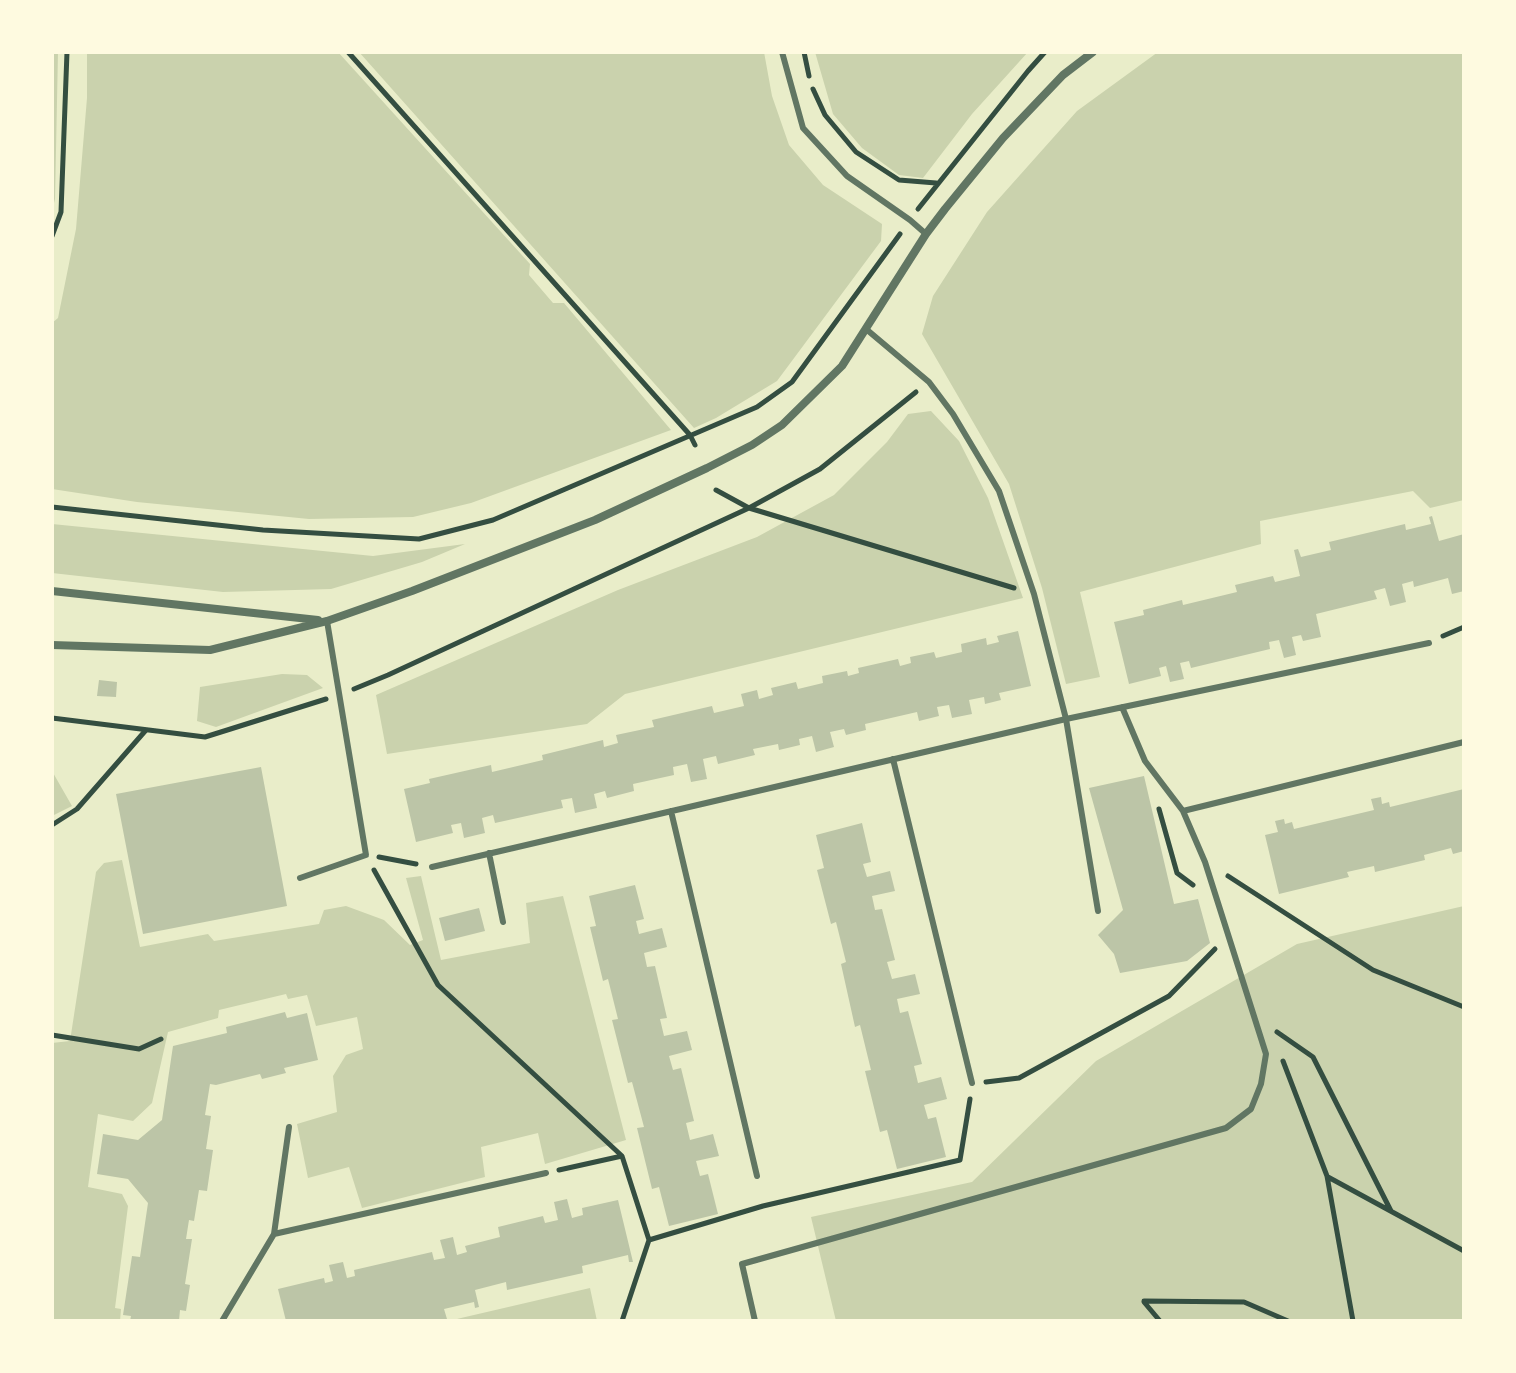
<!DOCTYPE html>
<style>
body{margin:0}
#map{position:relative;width:1516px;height:1373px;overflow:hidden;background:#e9edc9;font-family:Lato,sans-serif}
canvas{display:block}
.frame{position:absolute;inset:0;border:54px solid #fefae0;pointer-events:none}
</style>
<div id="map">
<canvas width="1516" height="1373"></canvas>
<div class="frame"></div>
</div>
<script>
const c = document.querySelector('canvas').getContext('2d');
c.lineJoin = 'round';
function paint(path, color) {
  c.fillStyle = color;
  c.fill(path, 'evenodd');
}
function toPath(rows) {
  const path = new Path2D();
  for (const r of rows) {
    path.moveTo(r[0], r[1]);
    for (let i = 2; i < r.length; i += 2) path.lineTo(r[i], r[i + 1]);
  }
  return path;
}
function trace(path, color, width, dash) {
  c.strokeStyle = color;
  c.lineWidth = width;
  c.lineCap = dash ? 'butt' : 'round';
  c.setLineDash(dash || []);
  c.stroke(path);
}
paint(toPath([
 [52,52,58,52,55,199,52,211],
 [87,52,338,52,530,264,529,275,553,303,564,303,671,430,471,503,413,517,309,519,137,502,52,489,52,323,58,318,76,229,87,98],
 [359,52,764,52,772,96,789,145,823,185,882,224,881,241,777,381,716,418,694,428],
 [815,52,1028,52,972,114,923,178,899,175,862,148,833,114],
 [1158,52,1464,52,1464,500,1430,508,1413,491,1260,521,1261,544,1080,592,1100,677,1066,684,1042,588,1009,484,922,334,933,296,987,212,1077,111],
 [931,411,959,441,988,498,1023,598,625,694,587,724,387,754,376,695,618,590,757,537,834,495,887,442,908,414],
 [52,524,373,556,465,544,422,562,331,589,223,592,52,573],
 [282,674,307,675,323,688,216,727,197,721,200,687],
 [52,771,72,806,52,816],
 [122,860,140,947,208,934,214,941,319,924,324,910,346,906,384,920,410,945,423,940,406,878,421,876,441,960,530,943,526,903,563,896,626,1140,545,1164,538,1133,481,1147,485,1177,362,1208,349,1167,308,1178,297,1124,337,1112,333,1076,346,1055,363,1049,357,1017,316,1026,307,995,288,999,286,994,219,1010,218,1018,168,1032,152,1103,133,1121,98,1114,88,1187,122,1194,128,1206,115,1308,121,1309,120,1321,52,1321,52,1043,70,1041,96,872,104,863],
 [1464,906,1464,1321,836,1321,811,1217,972,1182,1096,1061,1297,944],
 [590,1288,597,1321,449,1321,461,1318]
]), '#cad2ad');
paint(toPath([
 [1432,516,1439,541,1464,534,1464,591,1452,594,1448,578,1414,587,1413,581,1402,584,1406,602,1390,606,1385,588,1374,591,1377,599,1316,614,1321,637,1303,641,1301,635,1292,637,1296,655,1284,658,1279,640,1269,642,1270,649,1191,668,1189,661,1180,663,1184,679,1170,682,1166,666,1159,668,1161,676,1129,684,1114,622,1144,615,1143,610,1182,600,1183,605,1237,592,1235,585,1273,576,1275,582,1300,576,1294,550,1298,549,1301,557,1331,550,1329,542,1405,524,1406,530,1431,524,1429,517],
 [1018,631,1031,686,999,693,1001,700,985,704,984,697,969,700,972,714,952,718,949,705,937,707,939,716,919,721,917,712,865,724,866,730,846,735,844,729,830,732,834,747,816,752,812,736,799,739,800,745,779,750,778,744,753,749,755,755,718,764,716,756,703,759,707,779,691,782,687,764,673,767,674,775,633,784,634,791,607,798,605,791,594,794,597,808,575,813,572,798,561,800,563,808,495,823,493,815,482,818,485,833,464,838,461,823,451,825,453,833,416,842,404,789,430,783,429,779,491,765,492,772,543,760,542,755,603,740,604,747,618,743,616,735,654,727,652,720,712,706,714,713,744,706,741,694,757,690,759,699,773,695,771,688,796,682,798,689,823,683,822,676,847,671,848,676,859,673,858,668,898,659,900,666,911,663,910,657,934,652,936,658,962,652,961,644,986,638,987,645,999,642,997,636],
 [99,680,117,682,116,697,97,696],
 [261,767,287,906,143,934,116,794],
 [1144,776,1174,904,1198,899,1210,943,1187,961,1120,973,1114,954,1098,935,1123,910,1089,788],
 [1464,789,1464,851,1453,854,1451,848,1424,855,1425,860,1375,872,1374,866,1347,872,1349,877,1279,894,1265,835,1278,832,1275,821,1284,819,1285,824,1292,822,1294,829,1374,810,1371,799,1381,797,1382,804,1389,802,1390,807],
 [862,823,871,862,863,864,867,877,890,871,895,891,872,896,875,910,882,909,895,960,887,962,892,979,915,974,920,994,897,999,900,1013,908,1011,922,1064,914,1066,918,1083,941,1077,947,1099,924,1105,928,1119,936,1117,946,1157,897,1169,887,1130,880,1132,865,1071,871,1070,860,1025,855,1027,841,964,846,962,836,922,831,924,817,870,824,868,816,835],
 [635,885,644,919,636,921,639,934,662,928,667,947,644,953,647,967,655,966,667,1018,660,1019,664,1036,687,1031,692,1050,669,1056,673,1070,681,1068,694,1121,686,1123,690,1140,713,1134,719,1156,696,1161,700,1176,708,1174,718,1214,669,1226,659,1187,652,1189,637,1128,644,1127,632,1082,628,1083,612,1020,618,1019,608,979,603,981,590,927,596,926,589,896],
 [479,908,485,931,445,941,439,918],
 [285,1012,287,1018,307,1013,318,1060,284,1068,286,1073,262,1079,260,1074,216,1085,210,1084,205,1115,211,1116,206,1149,213,1150,207,1191,199,1190,194,1221,189,1220,186,1239,192,1239,185,1284,190,1285,186,1311,180,1310,179,1321,130,1321,131,1316,123,1315,132,1256,140,1257,148,1203,128,1179,97,1174,103,1134,138,1140,162,1120,173,1046,227,1033,226,1027],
 [567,1199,572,1218,583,1215,582,1208,618,1200,633,1262,629,1262,628,1255,582,1266,583,1273,507,1290,506,1282,475,1290,479,1307,475,1308,474,1302,444,1309,447,1319,437,1321,286,1321,278,1289,324,1278,325,1283,333,1281,329,1265,343,1262,347,1278,355,1276,354,1270,432,1252,434,1260,445,1258,440,1240,453,1237,457,1255,467,1252,465,1246,500,1237,498,1227,543,1216,545,1223,558,1220,554,1202]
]), '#bcc5a7');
trace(toPath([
 [348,52,690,435,695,445],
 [804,52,809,76],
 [813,89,825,115,856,152,899,180,936,183],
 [918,209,1028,71,1045,52],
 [52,236,61,212,67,52],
 [716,490,749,508,1014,588],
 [52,507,263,530,419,539,493,520,757,407,792,382,900,234],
 [1443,636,1464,627],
 [354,689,388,675,749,508,820,469,916,392],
 [52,718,205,737,326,699],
 [1159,809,1177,873,1193,885],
 [52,825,77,809,146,730],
 [379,857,416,864],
 [374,870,438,985,622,1156],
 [1228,876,1373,970,1464,1007],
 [1277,1032,1313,1057,1391,1211],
 [52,1035,139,1049,161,1039],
 [1283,1061,1327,1176,1353,1321],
 [986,1082,1019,1078,1169,996,1215,949],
 [559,1170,622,1156,649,1240,622,1321],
 [1328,1177,1464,1251],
 [649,1240,763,1206,960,1160,970,1099],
 [1144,1301,1244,1302,1288,1321],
 [1144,1302,1160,1321]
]), '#344e41', 5);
trace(toPath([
 [782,52,803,128,847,176,910,220,926,234],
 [866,329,929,382,953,414,999,491,1034,594,1066,719,1098,911],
 [1122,707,1145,761,1183,811,1464,742],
 [893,759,972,1083],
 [671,811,757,1176],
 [489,853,503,922],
 [432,867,1066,719,1429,643],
 [300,878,366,855,327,621],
 [274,1234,546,1173],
 [222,1321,274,1234,289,1127],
 [755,1321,742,1264,1226,1128,1251,1109,1261,1084,1266,1054,1205,862,1183,811]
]), '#617663', 6);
trace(toPath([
 [52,591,318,620],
 [52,645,210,650,327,621,412,591,595,520,707,468,752,445,782,425,842,366,926,234,945,209,1003,138,1063,75,1093,52]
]), '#617663', 8);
</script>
